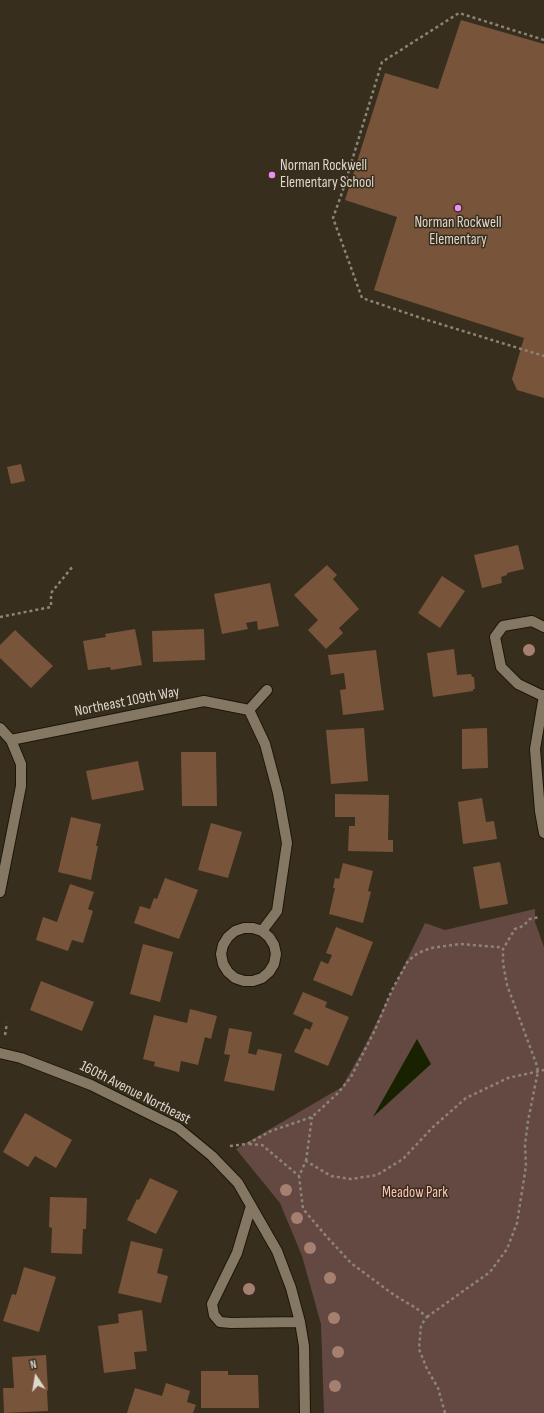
<!DOCTYPE html>
<style>
body{margin:0}
#map{position:relative;width:544px;height:1413px;overflow:hidden;background:#382e1e;font-family:"Sofia Sans Condensed",sans-serif}
canvas{display:block}
.north{position:absolute;left:16px;top:1357px;width:40px;height:40px;-webkit-text-stroke:3px #382e1e;paint-order:stroke;rotate:348deg;font-size:11px;font-weight:700;line-height:16px;text-align:center;color:#ded7cd}
.north::after{content:'';display:block;margin:auto;width:14px;height:18px;background:#ded7cd;clip-path:polygon(50% 0,100% 100%,50% 72%,0 100%)}
</style>
<div id="map">
<canvas width="544" height="1413"></canvas>
<div class="north">N</div>
</div>
<script>
const c = document.querySelector('canvas').getContext('2d');
c.lineJoin = 'round';
function paint(path, color) {
  c.fillStyle = color;
  c.fill(path, 'evenodd');
}
function toPath(rows) {
  const path = new Path2D();
  for (const r of rows) {
    path.moveTo(r[0], r[1]);
    for (let i = 2; i < r.length; i += 2) path.lineTo(r[i], r[i + 1]);
  }
  return path;
}
function trace(path, color, width, dash) {
  c.strokeStyle = color;
  c.lineWidth = width;
  c.lineCap = dash ? 'butt' : 'round';
  c.setLineDash(dash || []);
  c.stroke(path);
}
function write(font, color, halo, rows, align = 'center') {
  c.font = font + ' "Sofia Sans Condensed",sans-serif';
  c.lineWidth = 3;
  c.setLineDash([]);
  c.textBaseline = 'middle';
  c.strokeStyle = halo;
  c.fillStyle = color;
  for (const [text, x, y, turn = 0] of rows) {
    c.save();
    c.translate(x, y);
    c.rotate((+turn || 0) * Math.PI / 180);
    c.textAlign = isNaN(turn) ? turn : align;
    if (halo) c.strokeText(text, 0, 0);
    c.fillText(text, 0, 0);
    c.restore();
  }
}
paint(toPath([
 [535,909,535,922,544,947,544,1413,324,1413,321,1324,302,1256,280,1203,236,1149,342,1087,365,1046,425,923,445,930]
]), '#644943');
paint(toPath([
 [417,1039,431,1064,373,1117]
]), '#182200');
paint(toPath([
 [461,20,544,44,544,398,517,390,512,379,524,338,374,290,397,217,345,200,385,73,438,89],
 [21,464,25,481,11,484,7,467],
 [518,545,524,569,507,573,507,575,501,577,502,583,482,588,474,555],
 [327,565,337,575,333,579,359,609,339,628,343,633,326,649,308,630,318,620,294,595],
 [442,576,465,591,440,628,418,613],
 [270,583,279,626,258,630,257,621,246,623,248,629,222,634,214,594],
 [135,629,142,665,111,670,110,667,88,670,83,641,106,637,105,634],
 [204,629,205,660,153,662,152,631],
 [15,630,53,666,31,688,0,658,0,645],
 [454,649,457,675,471,674,472,677,474,677,475,689,473,689,473,691,433,697,427,653],
 [376,650,384,710,343,715,340,690,346,689,344,673,331,675,328,655],
 [364,728,368,781,331,784,326,730],
 [487,728,488,768,462,769,462,729],
 [181,752,216,752,217,806,182,806],
 [138,761,144,790,92,800,86,771],
 [335,794,389,795,388,840,393,840,393,852,348,851,349,826,355,826,355,817,335,817],
 [482,798,486,822,494,821,497,839,463,844,458,802],
 [71,817,101,824,96,846,98,846,91,880,58,872],
 [211,823,242,832,228,878,198,870],
 [500,862,508,904,480,909,473,867],
 [343,863,373,871,368,891,371,892,363,923,329,914,335,888,333,888,335,878,339,879],
 [165,878,198,890,179,939,134,923,140,906,150,909,154,898,157,899],
 [70,884,94,892,88,909,93,911,83,943,72,940,68,951,36,940,43,917,57,922],
 [336,927,373,942,352,996,313,980,321,961,328,964,332,955,326,953],
 [143,944,173,952,160,1002,130,994],
 [41,981,94,1002,82,1031,30,1010],
 [303,992,327,1002,325,1007,349,1017,328,1066,294,1052,305,1028,310,1030,313,1023,293,1014],
 [190,1009,217,1016,211,1039,205,1037,198,1065,181,1061,179,1072,154,1066,155,1062,143,1059,154,1015,187,1023],
 [229,1028,252,1032,248,1053,256,1055,258,1049,282,1054,274,1091,224,1081,230,1055,224,1054],
 [25,1113,72,1140,56,1168,35,1156,28,1167,3,1152],
 [150,1178,178,1191,156,1234,127,1220,137,1199,139,1200],
 [50,1197,87,1198,86,1229,83,1229,82,1254,51,1253,52,1228,49,1227],
 [131,1241,163,1249,157,1273,168,1276,161,1303,118,1293],
 [24,1267,56,1277,39,1332,3,1321,12,1294,16,1295],
 [142,1310,147,1351,134,1352,136,1369,104,1373,98,1326,119,1323,118,1314],
 [46,1355,48,1390,47,1391,48,1411,4,1413,3,1388,14,1388,12,1357],
 [201,1371,228,1371,228,1375,258,1375,259,1408,201,1408],
 [166,1383,190,1391,187,1402,196,1405,193,1413,127,1413,135,1388,162,1396]
]), '#78543a');
const minor = toPath([
 [544,695,535,749,540,811,544,833],
 [543,696,518,684,501,667,495,637,503,626,532,621,544,627],
 [249,710,267,690],
 [0,728,11,740,21,764,21,786,0,892],
 [11,740,204,701,249,710,265,744,278,793,287,843,277,911,262,931,253,928,244,928,235,931,228,937,223,945,221,954,223,964,228,972,235,978,244,981,253,981,262,978,269,972,274,964,276,954,274,945,269,937,262,931],
 [0,1053,21,1058,91,1085,178,1128,212,1156,238,1183,277,1251,291,1288,300,1322,304,1346,305,1413],
 [251,1206,237,1253,212,1304,214,1315,220,1322,231,1323,300,1322]
]);
trace(minor, '#1f1607', 12);
trace(toPath([
 [544,40,459,13,382,62,343,190,333,218,362,298,424,319,544,356],
 [0,617,51,607,51,593,73,566],
 [5,1035,7,1023],
 [249,1144,262,1145,299,1176],
 [230,1146,247,1144,271,1131,312,1117,338,1093,351,1077,375,1030,392,990,408,961,418,953,431,948,460,944,498,947,503,949],
 [306,1161,312,1117],
 [427,1317,490,1272,507,1249,517,1223,526,1166,525,1145,528,1121,538,1071,536,1063,507,985,503,963,503,949,515,929,523,926,530,919,540,917],
 [445,1413,438,1388,427,1369,419,1349,421,1325,427,1317,416,1308,394,1295,351,1263,327,1237,303,1209,299,1176,306,1161,331,1176,351,1179,377,1175,403,1159,433,1127,466,1098,508,1078,544,1070]
]), '#8c8477', 2.5, [3, 3]);
trace(minor, '#847865', 10);
c.fillStyle = '#a57f70';
for (const [x, y] of [
 [529,650],
 [286,1190],
 [297,1218],
 [310,1248],
 [330,1278],
 [249,1289],
 [334,1318],
 [338,1352],
 [335,1386]
]) {
  c.beginPath();
  c.arc(x, y, 6, 0, 2 * Math.PI);
  c.fill();
}
for (const [x, y, r, color] of [
 [272,175,4,"#f18bf5"],
 [458,208,4,"#f18bf5"]
]) {
  const dot = new Path2D();
  dot.arc(x, y, r, 0, 2 * Math.PI);
  c.fillStyle = color;
  c.fill(dot);
  trace(dot, '#382e1e', 1.5);
}
write('15px', '#ded7cd', '#382e1e', [
 ["Norman Rockwell",280,166],
 ["Elementary School",280,183],
 ["Norman Rockwell",458,223,"center"],
 ["Elementary",458,240,"center"]
], 'left');
write('15px', '#ded7cd', '#382e1e', [
 ["Northeast 109th Way",127,702,-11],
 ["160th Avenue Northeast",135,1093,27]
]);
write('15px', '#ffc2b4', '#382e1e', [
 ["Meadow Park",415,1193]
]);
</script>
